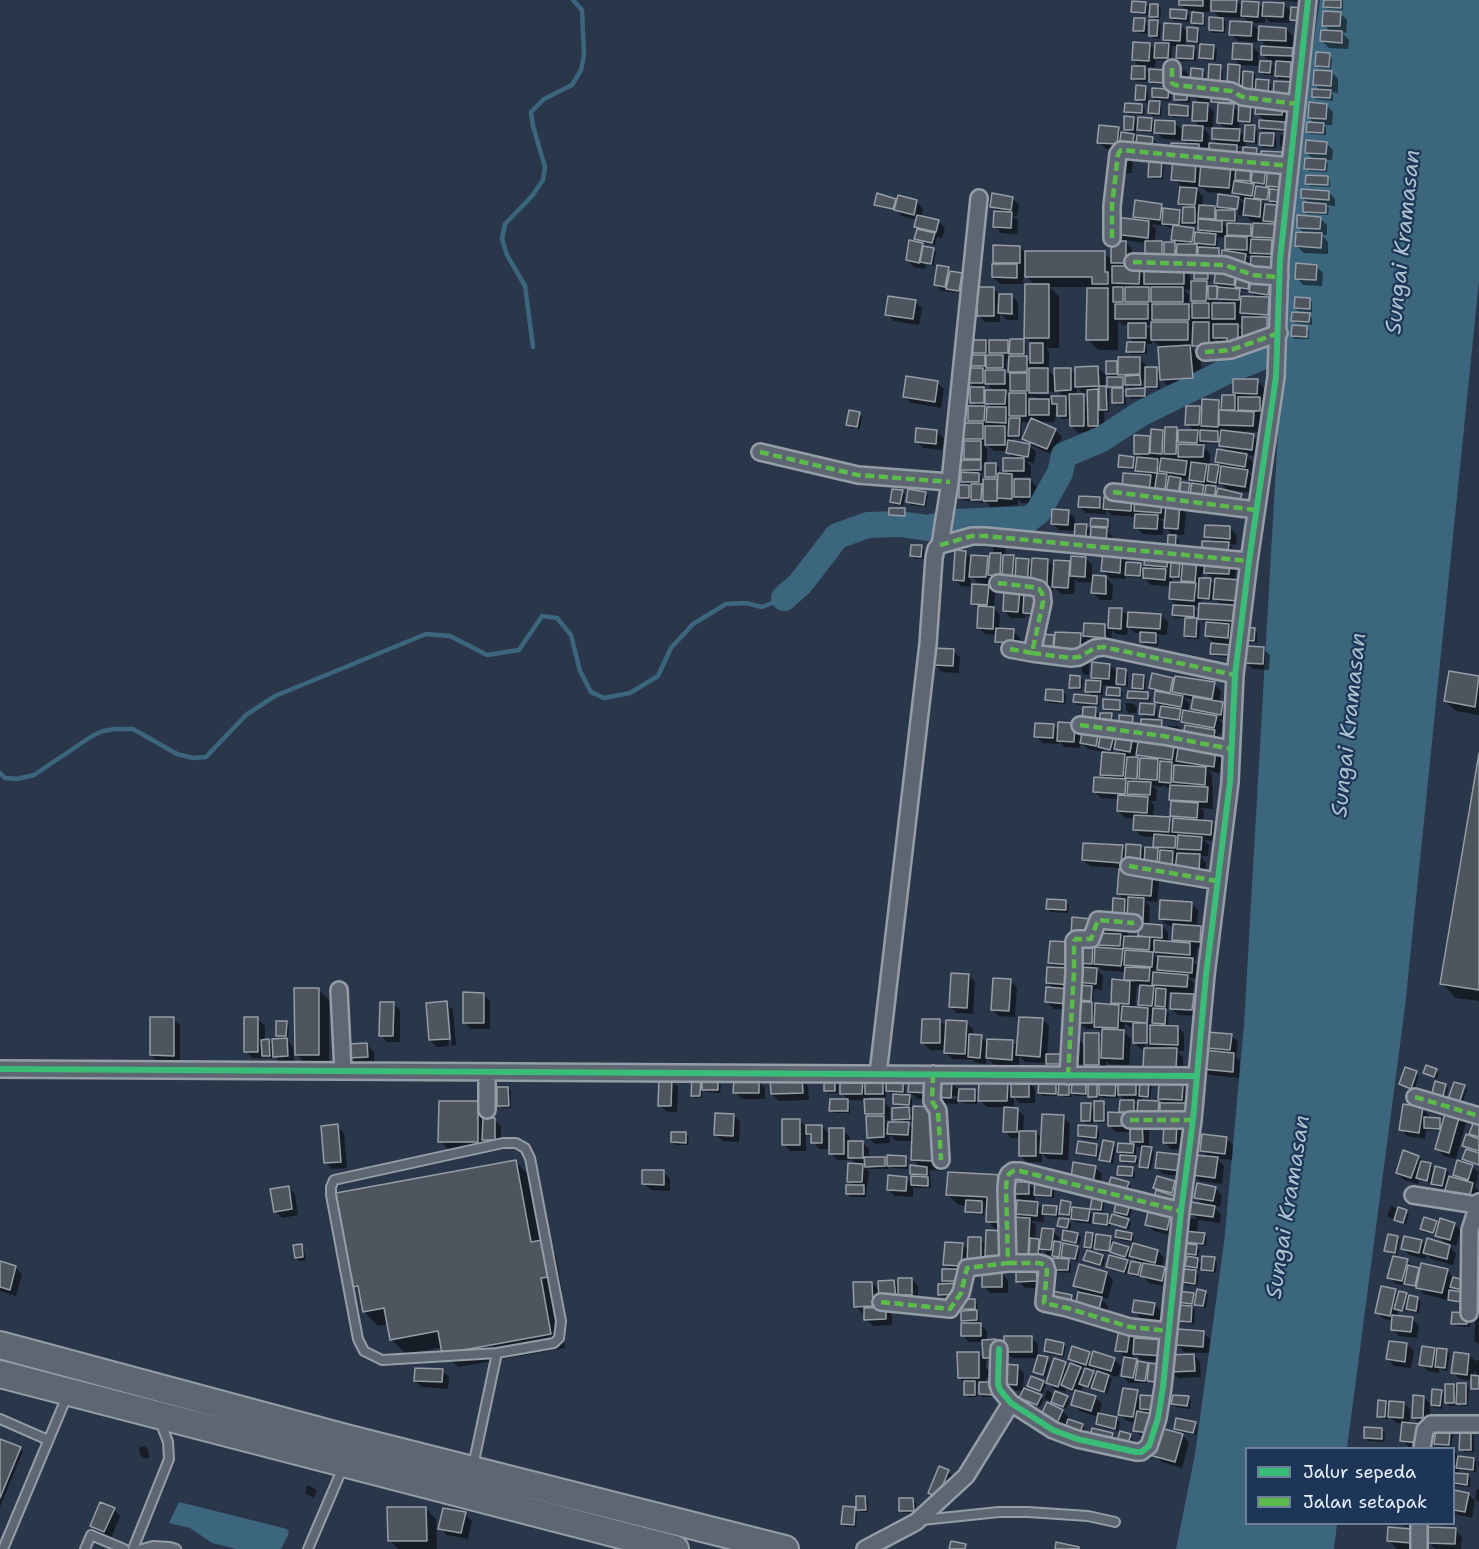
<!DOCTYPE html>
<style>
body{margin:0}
#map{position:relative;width:1479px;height:1549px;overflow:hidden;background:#2a374a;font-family:"Shantell Sans",sans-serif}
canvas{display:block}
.legend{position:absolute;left:1245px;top:1447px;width:210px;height:78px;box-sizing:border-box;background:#1d3557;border:2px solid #6e8097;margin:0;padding:8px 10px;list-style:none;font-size:18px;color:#e8f1f8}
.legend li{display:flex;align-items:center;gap:12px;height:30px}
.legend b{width:30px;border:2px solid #6e8097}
</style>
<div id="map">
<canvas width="1479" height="1549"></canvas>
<ul class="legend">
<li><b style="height:8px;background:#3abd76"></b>Jalur sepeda</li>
<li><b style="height:8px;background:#5cbc4b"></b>Jalan setapak</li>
</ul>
</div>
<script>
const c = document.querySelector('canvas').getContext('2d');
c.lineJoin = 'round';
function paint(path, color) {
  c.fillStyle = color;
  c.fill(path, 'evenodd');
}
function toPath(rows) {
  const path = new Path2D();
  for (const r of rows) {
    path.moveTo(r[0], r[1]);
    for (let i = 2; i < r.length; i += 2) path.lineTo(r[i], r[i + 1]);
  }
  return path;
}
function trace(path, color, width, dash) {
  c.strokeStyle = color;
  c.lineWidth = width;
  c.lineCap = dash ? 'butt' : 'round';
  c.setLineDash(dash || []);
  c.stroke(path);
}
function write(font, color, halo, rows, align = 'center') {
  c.font = font + ' "Shantell Sans",sans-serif';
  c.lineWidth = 4.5;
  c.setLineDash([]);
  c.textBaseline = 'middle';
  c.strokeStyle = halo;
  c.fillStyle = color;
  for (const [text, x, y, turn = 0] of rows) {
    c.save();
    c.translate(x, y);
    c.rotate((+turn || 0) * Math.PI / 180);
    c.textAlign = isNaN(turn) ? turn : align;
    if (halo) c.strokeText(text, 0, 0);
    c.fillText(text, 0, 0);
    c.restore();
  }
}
paint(toPath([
 [1320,0,1479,0,1479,281,1405,1007,1347,1448,1246,1448,1246,1524,1337,1524,1334,1549,1176,1549,1195,1454,1224,1243,1244,1025,1292,187],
 [179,1502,287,1529,289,1533,281,1549,236,1549,212,1543,190,1528,169,1523]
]), '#3c657e');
paint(toPath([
 [1180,0,1210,0,1209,12,1199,12,1205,18,1205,26,1196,26,1193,23,1194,11,1187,11,1180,4],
 [1213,0,1237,1,1243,7,1259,4,1264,9,1284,5,1303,23,1295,22,1290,18,1290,23,1270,22,1265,17,1265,23,1251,23,1260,32,1286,29,1293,36,1292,49,1299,56,1298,63,1289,62,1293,67,1292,80,1279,79,1276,76,1277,61,1269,61,1262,54,1268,48,1258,37,1258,42,1238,41,1231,34,1250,23,1244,18,1221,17,1226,22,1225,33,1213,33,1210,30,1221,19,1212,10],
 [1278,0,1299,0,1299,2],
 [1325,0,1343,0,1343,10,1328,9,1325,6],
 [1145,3,1149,7,1148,15,1136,14,1133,11],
 [1158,5,1161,8,1160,19,1155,19,1161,25,1160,39,1153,38,1150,35,1157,22,1151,16],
 [1186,11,1189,14,1189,22,1174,21,1171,18],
 [1340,13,1347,20,1346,33,1341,32,1349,40,1348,49,1329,48,1322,41,1331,32,1324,25],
 [1144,20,1147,23,1147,34,1138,33,1135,30],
 [1180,25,1189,34,1197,29,1200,32,1199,44,1191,43,1186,39,1186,47,1194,47,1197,50,1196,61,1181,61,1178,58,1178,46,1172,46,1171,61,1158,60,1156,58,1155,67,1144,67,1150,74,1164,71,1167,85,1153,84,1147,79,1147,82,1136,81,1133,78,1141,68,1133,60,1150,45,1156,51,1156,44,1170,45,1164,39],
 [1252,46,1259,53,1258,66,1240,65,1233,58],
 [1214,47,1217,50,1216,61,1203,60,1200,57],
 [1329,55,1332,58,1331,69,1319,68,1316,65],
 [1271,63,1274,66,1273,75,1264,75,1261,72],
 [1220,66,1223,69,1222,84,1213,84,1210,81],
 [1239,66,1246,73,1253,73,1256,76,1255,80,1268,81,1271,84,1271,97,1236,92],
 [1192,69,1202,70,1205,73,1204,87],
 [1179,71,1185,71,1188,74,1187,87,1178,83],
 [1332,72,1338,79,1338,93,1331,92,1333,95,1333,101,1316,99,1313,96,1321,91,1315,85],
 [1145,87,1148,90,1148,102,1159,103,1162,106,1161,116,1153,116,1150,113,1150,103,1140,102,1137,99],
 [1168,90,1171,93,1171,101,1156,100,1153,97],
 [1176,90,1190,94,1190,103,1178,102,1175,99],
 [1195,92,1210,96,1209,102,1204,102,1214,111,1213,127,1202,127,1209,134,1209,145,1220,146,1213,139,1226,130,1219,122,1220,104,1213,101,1236,97,1235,105,1232,105,1240,113,1250,104,1253,107,1252,127,1257,130,1257,144,1248,143,1246,141,1245,148,1256,149,1259,152,1258,165,1281,153,1288,160,1282,205,1273,204,1280,210,1278,221,1266,219,1266,222,1278,224,1272,223,1281,233,1280,245,1274,244,1278,248,1278,265,1269,283,1276,289,1274,301,1270,300,1275,306,1274,321,1269,321,1273,325,1273,341,1244,350,1221,344,1215,338,1215,353,1201,353,1195,347,1190,347,1200,357,1203,388,1172,390,1159,377,1160,389,1150,389,1147,386,1146,380,1143,381,1143,387,1132,387,1132,390,1125,383,1125,389,1122,390,1128,395,1144,390,1147,393,1147,398,1131,399,1125,393,1126,405,1117,405,1114,402,1113,390,1109,387,1109,412,1104,412,1105,432,1096,432,1090,427,1091,432,1078,433,1071,426,1071,418,1062,419,1059,416,1059,407,1056,407,1055,422,1035,422,1055,430,1062,437,1054,455,1030,445,1024,439,1031,422,1022,422,1021,439,1012,438,1012,442,1029,445,1036,452,1034,463,1025,461,1031,466,1031,477,1013,477,1016,480,1030,480,1037,487,1036,503,1022,503,1018,499,1018,505,991,507,984,500,984,503,963,500,960,497,967,486,962,482,966,474,961,470,968,462,965,458,968,443,963,438,973,424,969,420,977,407,972,402,976,388,970,383,970,368,968,366,976,357,972,352,986,341,990,346,1007,341,1011,345,1023,341,1026,344,1026,358,1031,363,1032,343,1026,337,1036,286,1024,274,1023,284,1000,284,993,277,995,247,1019,247,1025,252,1104,253,1113,261,1124,242,1115,233,1139,221,1135,216,1162,205,1167,210,1180,212,1184,216,1184,208,1180,203,1182,186,1173,179,1189,145,1181,137,1181,140,1163,139,1154,130,1153,133,1142,132,1136,127,1136,133,1130,132,1138,140,1152,139,1159,145,1157,160,1164,164,1163,179,1153,179,1150,176,1151,158,1124,150,1106,149,1099,142,1118,128,1124,134,1131,135,1125,129,1134,118,1139,124,1151,119,1156,125,1175,123,1184,132,1201,127,1194,120,1200,104,1195,98],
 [1239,120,1246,124,1245,137,1239,130],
 [1236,146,1245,147,1244,154],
 [1199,147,1211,147,1217,165,1202,168,1194,160,1205,153],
 [1230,165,1238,166,1237,173],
 [1252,184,1275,187,1275,190,1256,188],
 [1194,187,1203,188,1207,192,1236,194,1239,198,1220,196,1219,206,1224,211,1215,207,1202,207,1203,196],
 [1239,199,1247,200,1246,206],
 [1270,200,1276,207,1265,205,1260,201,1270,202],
 [1237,202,1240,202,1238,215,1243,215,1243,213,1252,222,1255,222,1254,229,1251,226,1237,225,1237,217,1235,216],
 [1221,222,1229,222,1229,229],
 [1151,224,1166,226,1174,230,1173,239,1177,244,1166,244,1166,247,1161,243,1154,243,1156,229],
 [1186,225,1199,226,1199,230,1204,234,1198,234,1193,229,1185,228],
 [1147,226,1150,226,1146,274,1139,268,1132,268,1132,249,1124,240,1145,243],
 [1218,237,1227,238,1226,249,1231,253,1223,254,1217,249],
 [1199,246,1209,247,1209,249,1199,249],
 [1195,250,1198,250,1195,278,1200,283,1190,283,1190,275,1184,268],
 [1246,256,1252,256,1252,262],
 [1210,269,1217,269,1215,282,1220,287,1210,287,1204,281,1210,281],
 [1050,287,1088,287,1088,339,1098,350,1118,350,1118,320,1123,325,1129,325,1129,338,1135,343,1128,351,1131,354,1147,354,1147,344,1152,344,1152,339,1162,349,1161,374,1156,369,1146,369,1146,365,1139,358,1120,366,1116,363,1107,374,1112,378,1108,378,1109,390,1105,387,1105,374,1098,368,1076,375,1070,369,1056,378,1049,371,1049,351,1046,348,1059,348,1059,296],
 [1184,290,1193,290,1193,300,1198,305,1194,311,1189,306,1189,295],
 [1238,290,1250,291,1257,298,1246,298],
 [1219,299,1225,304,1213,304,1213,301,1219,301],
 [1241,312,1248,318,1241,318],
 [1145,325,1153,325,1153,332],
 [1237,325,1244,325,1244,332],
 [989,351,995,357,989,357],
 [1006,359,1010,359,1011,378,1006,372],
 [985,382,995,392,987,392,981,386,985,386],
 [1077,387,1083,393,1088,393,1089,400,1083,395,1077,395],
 [1054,388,1064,397,1054,397,1054,395,1035,394,1035,391,1054,392],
 [1003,390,1011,390,1016,395,1010,397],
 [1028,397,1036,397,1039,400,1031,400],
 [986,402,992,408,988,412,981,405,986,405],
 [983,445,987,445,994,451,1008,451,1014,459,1005,470,1010,475,999,475,999,467,996,464,987,464,987,449],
 [983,465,986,465,986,477,990,481,982,481,982,477,977,473,983,473],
 [1282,105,1289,112,1289,122,1283,121,1288,126,1287,132,1263,131,1260,128,1266,122,1257,113],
 [1326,105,1333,112,1332,125,1324,125,1326,127,1326,135,1310,134,1307,131,1316,124,1309,118],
 [1142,106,1145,109,1144,115,1129,114,1126,111],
 [1188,107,1191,110,1190,118,1173,117,1170,114],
 [1273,135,1276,138,1276,148,1264,148,1261,145],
 [1280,135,1289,136,1291,148,1283,148,1280,145],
 [1326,143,1333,150,1332,160,1325,160,1328,163,1327,172,1309,171,1306,168,1314,160,1307,153],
 [1122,154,1133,157,1132,173,1124,173,1121,170],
 [1327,177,1330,180,1330,187,1310,186,1307,183],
 [1329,192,1335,199,1335,206,1325,205,1329,208,1328,215,1307,214,1304,211,1309,204,1302,197],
 [899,197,917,202,923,209,921,217,938,221,945,228,942,238,937,237,935,245,919,242,926,248,933,249,936,252,933,266,926,264,925,269,914,267,907,260,921,244,916,238,918,229,915,226,917,220,902,216,896,210,878,207,875,204,895,200,898,202],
 [1012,198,1019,205,1017,216,1013,216,1018,220,1017,234,1001,233,995,226,998,213,992,206],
 [1320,218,1327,225,1327,235,1322,235,1328,242,1328,254,1304,253,1297,246,1305,234,1298,227],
 [1316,266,1323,273,1322,286,1303,285,1297,278],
 [948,268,953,273,961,275,964,278,961,293,942,291,935,285],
 [994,289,1000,295,1011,295,1018,302,1018,320,1007,320,1000,313,1000,322,985,322,978,315],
 [1309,299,1312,302,1312,312,1298,311,1295,308],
 [915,302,922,308,919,325,894,321,887,314],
 [1309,315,1312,318,1312,325,1296,323,1293,320],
 [1306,328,1309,331,1309,339,1295,339,1292,336],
 [1257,381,1264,388,1264,400,1261,400,1266,406,1266,417,1260,417,1260,432,1233,431,1233,433,1253,436,1260,443,1258,456,1246,455,1253,462,1252,473,1248,472,1254,478,1252,493,1231,490,1230,492,1241,495,1248,502,1239,512,1242,498,1178,504,1186,512,1184,535,1173,534,1179,540,1178,555,1172,555,1175,537,1164,526,1163,535,1143,534,1136,527,1137,517,1112,515,1106,510,1106,514,1086,513,1080,507,1100,498,1105,504,1131,500,1136,505,1143,476,1135,468,1135,470,1122,469,1119,466,1133,458,1138,463,1138,456,1135,453,1136,437,1152,438,1162,431,1166,435,1177,429,1179,431,1195,432,1187,424,1199,408,1203,411,1218,401,1223,406,1223,396,1238,397,1234,393],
 [1204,443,1220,444,1227,452,1217,462,1222,467,1211,466,1210,469,1204,463,1210,464,1210,453,1204,447],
 [1179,479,1191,480,1196,486,1193,488],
 [1219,482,1230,492,1211,487,1211,484,1219,485],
 [1159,519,1166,519,1166,525],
 [938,383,944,389,941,408,911,403,904,397],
 [859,414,862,417,860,429,851,428,848,425],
 [937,432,944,438,942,450,923,448,917,441],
 [902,492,905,495,903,506,895,505,892,502],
 [925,493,928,496,926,507,911,505,908,502],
 [904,510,907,513,907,518,893,517,890,514],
 [1068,511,1075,518,1075,525,1086,526,1089,529,1088,545,1076,531,1059,530,1052,523],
 [1108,521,1110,524,1110,529,1105,529,1113,537,1112,553,1120,553,1127,560,1127,563,1140,564,1143,569,1150,570,1145,565,1146,555,1179,561,1184,565,1196,560,1206,569,1229,563,1236,570,1235,581,1246,607,1233,606,1240,613,1239,627,1230,627,1235,632,1234,644,1228,644,1233,649,1233,658,1215,656,1212,653,1216,645,1206,636,1207,625,1200,618,1201,607,1192,606,1197,611,1196,619,1200,623,1199,639,1188,639,1185,636,1187,618,1176,618,1173,615,1179,607,1170,599,1171,586,1151,585,1142,576,1142,578,1129,577,1126,574,1126,579,1110,578,1103,571,1104,551,1095,529,1092,525],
 [1203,569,1212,579,1216,579,1216,586,1210,580,1202,579],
 [1172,577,1175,579,1183,580,1186,584,1172,583],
 [1212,596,1222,606,1201,604,1201,600,1212,601],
 [1230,528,1237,535,1236,545,1229,544,1235,551,1234,559,1206,536],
 [994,541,1006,544,1005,556,1028,561,1033,565,1048,561,1055,568,1069,562,1072,566,1086,558,1092,565,1092,577,1106,578,1113,585,1112,600,1100,600,1093,593,1094,583,1078,582,1075,579,1074,594,1061,594,1053,586,1053,591,1038,590,1043,620,1031,619,1025,613,1025,618,1011,618,1004,611,1019,591,1025,597,1026,590,997,581,993,577,993,584,978,583,971,576,970,587,961,586,954,579,965,552,972,559,987,557,991,561,997,555,993,551],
 [921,547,924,550,924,559,915,559,912,556],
 [988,586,995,593,994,608,1000,615,999,630,1013,631,1020,638,1019,649,1003,648,996,641,997,635,985,634,978,627,979,610,972,603],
 [1110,609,1122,610,1129,617,1161,615,1168,622,1167,635,1155,634,1159,638,1158,646,1145,645,1142,642,1142,633,1135,633,1128,626,1127,635,1116,634,1112,630,1111,644,1091,643,1087,638,1086,655,1063,654,1055,646,1055,650,1042,649,1053,636,1056,640,1080,635,1084,639,1085,625,1105,626,1109,630],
 [1254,629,1257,632,1257,643,1248,643,1245,640],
 [1263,649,1270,655,1269,670,1253,669,1246,662],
 [953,650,960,657,959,673,942,672,935,665],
 [1082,662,1089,665,1089,675,1085,675,1082,672],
 [1110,665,1118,673,1125,670,1128,673,1128,687,1120,686,1116,682,1116,686,1103,685,1103,695,1093,694,1099,700,1099,706,1078,705,1075,702,1093,697,1087,691,1097,682,1092,678],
 [1450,672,1479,677,1479,715,1456,711,1445,701],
 [1153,675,1172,679,1175,682,1176,677,1214,684,1221,691,1219,703,1222,703,1229,710,1227,721,1218,719,1223,724,1221,734,1216,733,1221,738,1219,752,1222,756,1220,773,1208,771,1212,775,1213,809,1200,808,1204,811,1203,822,1211,822,1218,829,1217,841,1203,840,1209,845,1208,856,1200,856,1206,863,1206,877,1184,876,1179,871,1178,875,1167,875,1161,868,1146,867,1146,872,1152,873,1159,880,1157,902,1145,901,1150,906,1149,925,1162,926,1168,933,1168,943,1173,943,1174,926,1167,925,1161,919,1162,901,1191,903,1198,910,1197,928,1200,928,1207,935,1206,948,1197,948,1196,961,1193,961,1199,967,1198,979,1189,978,1194,983,1193,993,1190,993,1200,1003,1199,1016,1178,1015,1171,1008,1172,992,1169,992,1168,1009,1164,1009,1169,1013,1168,1027,1178,1027,1184,1034,1184,1051,1177,1051,1183,1057,1183,1077,1151,1076,1145,1069,1145,1050,1142,1050,1135,1043,1135,1028,1129,1027,1125,1023,1124,1032,1131,1039,1129,1065,1109,1064,1106,1061,1106,1071,1092,1071,1085,1064,1075,1064,1073,1061,1073,1041,1080,1041,1085,1046,1085,1035,1099,1035,1103,1039,1103,1033,1098,1029,1086,1029,1079,1022,1079,1003,1083,1003,1079,999,1079,991,1070,990,1076,997,1075,1010,1054,1009,1047,1002,1048,989,1054,989,1048,983,1049,969,1056,969,1050,963,1051,943,1072,944,1077,949,1078,943,1082,944,1072,934,1073,919,1091,920,1098,927,1097,934,1102,935,1103,922,1118,923,1113,919,1114,900,1126,901,1118,893,1120,868,1090,866,1083,860,1085,844,1122,847,1127,852,1128,845,1141,846,1146,852,1146,849,1158,849,1154,846,1155,837,1141,836,1135,829,1135,818,1125,818,1118,811,1119,799,1101,798,1094,791,1095,779,1107,779,1102,774,1103,754,1123,755,1114,747,1113,752,1103,750,1102,752,1088,749,1081,742,1080,748,1065,747,1059,741,1059,744,1043,743,1036,736,1037,724,1053,725,1059,731,1059,723,1075,724,1083,733,1084,730,1098,732,1102,736,1103,731,1114,734,1118,738,1119,734,1133,737,1139,743,1140,737,1174,742,1179,747,1180,744,1181,746,1183,744,1189,745,1184,740,1186,725,1184,723,1164,719,1161,716,1162,708,1155,701,1156,694,1150,688],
 [1184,698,1194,700,1192,709,1197,714,1188,712,1189,704],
 [1138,754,1142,759,1142,763,1137,758],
 [1163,785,1167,788,1171,788,1171,816,1175,819,1174,824,1169,819,1153,818,1154,805,1150,801,1156,801,1157,790,1152,786,1163,787],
 [1128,864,1136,872,1127,871],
 [1131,921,1135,925,1140,926,1140,938,1128,937,1128,930,1124,926,1130,926],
 [1090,942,1096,942,1096,948],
 [1155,952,1160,956,1160,961,1155,956],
 [1098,966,1102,970,1126,972,1126,982,1114,981,1112,1002,1116,1006,1096,1005,1096,1008,1093,1005,1094,989,1102,990,1103,976,1098,971],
 [1072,971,1080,971,1080,978],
 [1078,981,1085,987,1078,987],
 [1137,986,1141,986,1140,1005,1144,1009,1135,1008],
 [1146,1013,1149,1013,1148,1051,1145,1051],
 [1143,676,1146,679,1145,694,1151,697,1150,701,1132,700,1129,697,1139,693,1133,687],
 [1080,677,1083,680,1082,690,1074,690,1071,687],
 [1120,690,1123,693,1122,698,1111,697,1108,694],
 [1063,692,1066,695,1065,704,1049,703,1046,700],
 [1119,701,1122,704,1122,712,1107,711,1104,708],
 [1126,703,1134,704,1137,707,1136,713,1129,713,1126,710],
 [1154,706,1157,709,1157,718,1144,717,1141,714],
 [1095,709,1098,714,1111,715,1114,718,1114,728,1084,723],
 [1168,726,1178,726,1181,729,1181,738,1168,734],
 [1479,762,1479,1001,1456,998,1441,983],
 [1066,902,1069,905,1068,913,1051,912,1048,909],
 [969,975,975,982,973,1014,957,1013,950,1006],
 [1010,981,1017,987,1015,1017,999,1016,992,1009],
 [318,989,329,1000,329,1065,307,1065,297,1055],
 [484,994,490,1001,490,1029,471,1029,464,1022],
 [446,1003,453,1010,456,1045,452,1046,449,1008,446,1008,449,1046,437,1047,430,1040],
 [393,1004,400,1010,400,1042,387,1042,381,1035],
 [174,1019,180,1025,180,1062,158,1062,151,1055],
 [258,1019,265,1026,265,1041,268,1041,274,1046,282,1040,277,1035,286,1022,289,1025,288,1038,285,1038,293,1047,294,1063,281,1063,272,1054,272,1058,252,1058,246,1051],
 [1042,1019,1049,1026,1047,1056,1068,1067,1050,1067,1046,1063,1025,1062,1019,1056,1019,1066,994,1065,987,1057,986,1064,976,1063,973,1060,952,1059,945,1052,945,1050,930,1050,923,1043,939,1021,947,1028,966,1022,973,1029,973,1036,981,1037,988,1044,1013,1042,1018,1047],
 [1231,1035,1238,1042,1236,1057,1240,1061,1239,1078,1210,1075,1203,1069,1212,1052,1207,1047],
 [367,1045,374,1052,374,1063,357,1064,350,1057],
 [1427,1067,1439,1073,1437,1079,1425,1073],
 [1416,1073,1419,1076,1414,1091,1401,1084],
 [700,1078,718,1082,721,1085,720,1093,706,1092,703,1088,702,1098,695,1098,692,1095],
 [825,1078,838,1081,838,1093,828,1093,825,1090],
 [801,1079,808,1086,809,1100,779,1101,772,1094],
 [671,1081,678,1087,677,1112,667,1112,660,1105],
 [758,1081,765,1088,765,1099,742,1099,735,1092],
 [862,1081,867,1086,883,1083,888,1088,902,1084,905,1087,905,1096,909,1096,912,1099,912,1107,906,1107,914,1115,944,1119,943,1171,930,1170,931,1188,915,1188,913,1186,913,1197,895,1196,888,1189,907,1178,912,1184,916,1178,911,1173,921,1168,913,1159,913,1141,896,1141,890,1135,890,1143,875,1144,868,1137,870,1118,866,1114,866,1100,849,1100,842,1094],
 [886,1089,891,1094,895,1094,895,1103,898,1106,906,1107,906,1109,894,1119,898,1124,889,1123,886,1120,890,1120,890,1108,883,1101,869,1101,869,1097,886,1097],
 [906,1122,914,1122,914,1130],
 [1029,1082,1035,1089,1035,1103,1019,1103,1014,1097,1014,1109,1017,1110,1024,1116,1023,1132,1036,1132,1042,1139,1064,1117,1070,1124,1068,1160,1048,1159,1042,1153,1042,1162,1027,1162,1020,1155,1020,1138,1011,1138,1005,1131,1005,1107,987,1107,978,1098,977,1104,963,1103,959,1099,959,1096,940,1096,940,1099,958,1099,958,1104,942,1103,938,1099,917,1099,910,1092,951,1083,959,1090,975,1091,980,1096,1007,1084,1012,1089],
 [1056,1082,1060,1087,1069,1083,1073,1087,1085,1085,1090,1090,1096,1082,1099,1084,1115,1085,1119,1089,1135,1083,1141,1089,1149,1082,1152,1085,1150,1099,1142,1098,1142,1102,1158,1103,1162,1107,1165,1104,1160,1098,1183,1087,1189,1093,1189,1105,1178,1125,1184,1130,1183,1150,1171,1149,1164,1142,1165,1121,1145,1119,1136,1110,1136,1114,1149,1129,1149,1148,1154,1152,1151,1170,1143,1169,1140,1166,1144,1148,1136,1146,1136,1155,1133,1155,1138,1160,1138,1164,1125,1163,1122,1160,1124,1157,1119,1151,1119,1145,1136,1146,1132,1141,1131,1132,1116,1132,1109,1125,1125,1115,1121,1111,1126,1102,1118,1093,1118,1098,1103,1098,1099,1094,1099,1100,1093,1099,1089,1096,1076,1096,1072,1091,1071,1097,1063,1097,1059,1093,1058,1096,1043,1096,1040,1093],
 [1133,1101,1139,1101,1139,1107],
 [1436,1083,1445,1085,1448,1088,1445,1102],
 [508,1088,511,1091,511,1108,502,1108,499,1105],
 [1466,1088,1467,1089,1462,1105,1460,1104],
 [847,1101,850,1104,850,1113,834,1113,831,1110],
 [477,1103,488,1113,488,1119,494,1120,501,1126,501,1146,488,1143,488,1152,451,1152,440,1141],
 [1103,1103,1106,1106,1106,1123,1098,1123,1093,1118,1093,1123,1085,1123,1082,1120,1090,1104,1095,1109],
 [1422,1108,1429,1115,1428,1119,1440,1119,1444,1124,1459,1116,1466,1123,1456,1159,1444,1156,1437,1149,1442,1131,1426,1130,1425,1139,1407,1136,1401,1129],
 [733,1115,740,1122,739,1142,723,1141,716,1135],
 [799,1120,808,1129,822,1126,830,1135,843,1130,850,1137,850,1142,862,1142,869,1149,869,1159,885,1158,888,1162,905,1157,908,1160,908,1169,891,1168,888,1164,888,1169,866,1169,866,1164,860,1164,869,1172,866,1197,850,1197,847,1194,854,1186,849,1181,858,1165,850,1158,850,1160,837,1160,831,1153,830,1149,819,1149,806,1132,806,1151,790,1151,783,1144],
 [1479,1124,1479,1166,1468,1162,1479,1173,1475,1187,1479,1191,1475,1205,1447,1189,1436,1187,1433,1184,1435,1172,1433,1171,1430,1183,1419,1180,1418,1184,1404,1180,1397,1173,1418,1157,1436,1170,1446,1170,1449,1173,1448,1177,1461,1181,1454,1175,1471,1166,1464,1159,1467,1149,1464,1145,1477,1140,1471,1133],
 [337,1126,344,1133,347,1168,332,1169,326,1163],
 [1096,1127,1099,1130,1099,1140,1082,1139,1079,1136],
 [686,1134,689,1137,688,1145,675,1145,672,1142],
 [1226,1138,1233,1145,1232,1160,1216,1158,1224,1166,1222,1184,1200,1181,1193,1174,1209,1158,1202,1150],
 [1113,1144,1116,1147,1113,1164,1104,1162,1101,1159],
 [1097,1146,1100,1149,1098,1158,1081,1155,1078,1152],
 [1158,1153,1188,1177,1163,1174,1156,1167],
 [516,1162,530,1176,542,1241,556,1256,562,1291,554,1292,565,1348,458,1367,444,1353,443,1347,406,1354,391,1339,388,1324,378,1326,364,1311,360,1292,354,1286],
 [1095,1167,1102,1174,1100,1188,1079,1185],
 [1133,1169,1135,1172,1135,1178,1122,1177,1119,1174],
 [664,1172,670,1179,670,1191,651,1190,644,1183],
 [1112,1178,1128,1183,1131,1186,1128,1196],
 [1174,1182,1181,1189,1175,1208,1154,1200,1157,1190,1155,1188],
 [1011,1183,1028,1183,1036,1191,1051,1185,1054,1188,1054,1198,1039,1197,1035,1194,1035,1200,1025,1200,1025,1203,1038,1204,1044,1210,1056,1208,1061,1213,1070,1203,1073,1209,1089,1211,1092,1214,1091,1224,1075,1222,1072,1217,1064,1216,1059,1211,1058,1217,1047,1216,1044,1213,1044,1222,1031,1221,1036,1226,1035,1240,1042,1244,1053,1231,1060,1238,1059,1243,1064,1247,1069,1245,1063,1240,1065,1229,1059,1226,1068,1221,1071,1224,1070,1233,1078,1234,1081,1237,1079,1245,1074,1244,1080,1250,1077,1262,1067,1259,1071,1264,1071,1273,1057,1272,1054,1269,1058,1260,1054,1256,1048,1255,1041,1248,1041,1257,991,1255,993,1262,987,1256,987,1268,975,1268,961,1297,943,1297,940,1294,948,1285,944,1281,951,1271,945,1264,962,1244,969,1251,980,1239,987,1245,999,1232,988,1221,988,1206,985,1206,984,1215,970,1214,967,1211,967,1206,959,1205,948,1195],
 [1013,1196,1018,1201,1017,1214,1023,1219,1012,1218],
 [288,1187,295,1194,298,1215,282,1218,275,1211],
 [1215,1188,1222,1195,1220,1207,1213,1206,1221,1214,1220,1223,1198,1220,1197,1234,1204,1234,1207,1237,1206,1246,1195,1245,1200,1250,1198,1257,1194,1256,1203,1265,1214,1259,1217,1262,1216,1273,1205,1272,1200,1267,1199,1270,1193,1269,1199,1275,1197,1286,1186,1285,1183,1282,1192,1271,1187,1266,1188,1256,1183,1252,1189,1245,1184,1241,1191,1233,1186,1228,1186,1218,1197,1219,1191,1213,1204,1206,1196,1197],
 [1102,1196,1105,1199,1103,1213,1095,1211,1092,1208],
 [1118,1200,1133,1206,1130,1217,1121,1217,1116,1212],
 [1391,1206,1409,1214,1406,1225,1387,1216],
 [1170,1215,1177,1221,1174,1236,1154,1231,1147,1224],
 [1107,1216,1112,1220,1128,1220,1131,1223,1129,1230,1114,1225,1110,1222,1110,1227,1097,1225,1094,1222],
 [1437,1222,1440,1225,1454,1224,1461,1231,1456,1246,1446,1243,1456,1253,1453,1265,1431,1259,1427,1254,1426,1259,1409,1255,1403,1248,1422,1241,1426,1246,1447,1245,1437,1235,1424,1232,1421,1229],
 [1093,1234,1097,1239,1110,1238,1113,1241,1113,1244,1128,1248,1132,1252,1158,1251,1164,1258,1162,1268,1171,1275,1169,1287,1149,1283,1141,1275,1140,1277,1133,1276,1128,1271,1127,1274,1111,1270,1108,1267,1123,1260,1123,1258,1132,1266,1139,1264,1130,1255,1128,1259,1113,1253,1099,1251,1094,1247,1094,1250,1088,1250,1085,1247],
 [1131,1234,1134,1237,1133,1242,1120,1240,1117,1237],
 [1397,1237,1400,1240,1397,1255,1389,1253,1386,1250],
 [301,1246,304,1249,306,1260,299,1261,296,1258],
 [1102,1256,1105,1259,1103,1267,1088,1263,1085,1260],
 [1407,1261,1421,1272,1447,1270,1464,1292,1459,1291,1465,1296,1464,1304,1424,1294,1419,1288,1396,1284,1389,1277],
 [1452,1286,1458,1293,1450,1292],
 [0,1263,15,1267,22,1274,16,1296,0,1291],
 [1036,1269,1042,1276,1043,1288,1025,1288,1018,1281],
 [1001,1273,1008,1280,1008,1293,990,1293,984,1286],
 [1107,1273,1113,1280,1108,1299,1099,1297,1108,1306,1105,1319,1075,1286],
 [912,1279,918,1286,918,1301,906,1301,901,1296,902,1304,885,1309,892,1315,892,1325,873,1326,866,1319,865,1313,862,1313,855,1306,872,1283,880,1292,894,1281,899,1287],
 [1395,1291,1399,1295,1406,1294,1421,1301,1419,1313,1411,1312,1407,1307,1406,1311,1399,1309,1397,1317,1412,1319,1419,1326,1417,1338,1399,1336,1392,1329,1393,1321,1384,1319,1377,1312],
 [1205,1292,1208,1295,1206,1308,1199,1307,1195,1304,1195,1306,1190,1305,1195,1310,1194,1324,1183,1323,1180,1320,1181,1304,1179,1301,1193,1294,1197,1298],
 [974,1300,977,1303,980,1324,987,1331,987,1341,995,1341,1002,1348,991,1364,986,1359,986,1369,994,1369,997,1378,986,1378,986,1383,996,1386,996,1397,983,1397,980,1394,980,1384,977,1384,977,1397,968,1397,965,1394,965,1384,959,1377,979,1354,985,1360,984,1342,969,1342,962,1335,967,1324,963,1320,965,1312,961,1308],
 [1154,1304,1161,1311,1159,1321,1141,1318,1134,1311],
 [1476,1314,1479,1315,1479,1344,1474,1341],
 [1470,1317,1470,1327,1456,1326,1453,1323],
 [1130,1332,1137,1340,1169,1356,1194,1355,1200,1362,1201,1377,1178,1378,1171,1371,1171,1362,1142,1360,1134,1353,1133,1360,1147,1364,1167,1389,1155,1387,1148,1380,1147,1383,1129,1383,1122,1376,1125,1357,1117,1350],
 [1203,1333,1210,1339,1209,1353,1184,1352,1178,1345],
 [1031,1338,1038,1344,1038,1356,1050,1362,1046,1377,1035,1372,1038,1358,1012,1358,1005,1351],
 [1063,1344,1066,1347,1064,1357,1048,1354,1045,1351],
 [1407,1344,1414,1351,1411,1368,1394,1366,1388,1359],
 [1435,1349,1438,1353,1447,1351,1450,1354,1447,1371,1439,1369,1439,1373,1428,1371,1421,1364],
 [1089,1354,1093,1357,1114,1359,1121,1366,1118,1377,1106,1374,1112,1379,1107,1394,1096,1391,1092,1386,1091,1389,1083,1386,1080,1393,1095,1397,1102,1404,1099,1415,1117,1419,1120,1422,1118,1431,1101,1427,1098,1424,1099,1417,1079,1411,1073,1404,1076,1394,1066,1389,1065,1392,1054,1389,1047,1382,1065,1364,1069,1368,1079,1368,1070,1358],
 [1077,1365,1086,1369,1085,1373],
 [1094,1367,1098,1372,1097,1376,1092,1371],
 [1469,1355,1476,1362,1476,1360,1479,1360,1479,1375,1474,1371,1473,1377,1479,1377,1479,1391,1472,1388,1473,1381,1460,1379,1453,1373],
 [1017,1366,1024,1373,1023,1389,1044,1399,1040,1407,1024,1400,1021,1397,1024,1391,1011,1390,1004,1384],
 [442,1371,449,1377,448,1389,422,1387,415,1381],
 [1043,1382,1046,1385,1043,1393,1029,1386],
 [1466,1385,1469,1388,1468,1406,1461,1406,1457,1402,1457,1406,1449,1406,1446,1403,1454,1386,1458,1390],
 [1047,1390,1055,1395,1067,1397,1070,1400,1066,1409,1044,1398],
 [1441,1391,1444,1394,1442,1409,1435,1408,1432,1405],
 [1138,1392,1163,1417,1156,1439,1142,1437,1135,1430,1136,1423,1127,1421,1120,1414],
 [1424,1397,1430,1404,1430,1424,1420,1424,1413,1417],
 [1188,1398,1191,1401,1190,1409,1176,1407,1173,1404],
 [1385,1402,1390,1407,1404,1403,1410,1410,1409,1424,1420,1425,1416,1448,1403,1448,1410,1448,1402,1440,1403,1424,1396,1423,1388,1415,1388,1419,1382,1419,1379,1416],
 [1048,1404,1063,1411,1069,1418,1068,1421,1085,1428,1082,1438,1049,1422],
 [1195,1423,1198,1426,1196,1435,1178,1432,1175,1429],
 [1382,1430,1385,1433,1384,1442,1368,1441,1365,1438],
 [1450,1432,1453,1435,1451,1447,1439,1446,1436,1443],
 [1471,1433,1474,1436,1474,1452,1464,1452,1461,1449],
 [1112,1434,1119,1441,1130,1436,1133,1439,1130,1449,1097,1446],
 [1182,1435,1189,1442,1182,1468,1162,1462,1155,1456],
 [0,1440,23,1451,0,1507],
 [145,1446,148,1449,149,1458,143,1458,140,1455,139,1447],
 [1454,1452,1460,1458,1474,1459,1477,1462,1476,1472,1459,1470,1459,1475,1468,1476,1471,1479,1470,1487,1454,1485],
 [948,1472,955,1478,937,1499,930,1492],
 [307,1485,317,1490,314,1498,305,1493],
 [1477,1489,1479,1489,1479,1502,1475,1499,1472,1518,1454,1514,1454,1492,1468,1494,1475,1501],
 [865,1498,868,1501,868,1512,861,1512,858,1509],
 [913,1500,916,1503,916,1513,903,1513,900,1510],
 [114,1509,120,1516,111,1538,98,1533,92,1526],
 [426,1509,436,1519,437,1549,398,1549,389,1540],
 [854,1509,857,1512,856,1527,846,1527,843,1524],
 [465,1514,472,1521,468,1539,447,1535,440,1528],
 [1401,1524,1416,1524,1415,1527,1403,1526],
 [1411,1530,1417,1549,1397,1549,1389,1541],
 [1455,1530,1462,1537,1461,1549,1435,1549,1429,1542]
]), '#0007');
trace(toPath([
 [533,347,525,286,507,255,502,239,505,224,532,196,543,180,545,167,533,126,531,112,544,99,572,85,581,70,584,55,582,10,573,0],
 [0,773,5,778,17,779,34,775,92,736,103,731,115,729,133,729,177,754,193,758,206,757,246,715,275,696,426,634,450,636,487,655,519,650,542,616,557,618,571,635,580,671,591,692,604,698,630,693,658,676,671,648,693,624,726,604,746,603,762,607,784,598]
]), '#3c657e', 4.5);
trace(toPath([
 [784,598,800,584,837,536,868,525,900,524,928,528,953,522,1029,519,1038,512,1060,473,1064,455,1102,439,1140,414,1225,372,1265,356,1304,356]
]), '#3c657e', 26);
const building = toPath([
 [1179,0,1203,0,1203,6,1179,5,1179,0],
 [1211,0,1237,0,1236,12,1211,11,1211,0],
 [1324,0,1341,0,1341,8,1323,7,1324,0],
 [1132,1,1146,2,1145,13,1131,12,1132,1],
 [1242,1,1259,2,1258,17,1241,16,1242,1],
 [1263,2,1284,3,1283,17,1262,16,1263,2],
 [1150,4,1158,4,1158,17,1149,17,1150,4],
 [1291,7,1302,8,1301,21,1290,20,1291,7],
 [1170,9,1187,10,1186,19,1170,18,1170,9],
 [1323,11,1341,12,1340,26,1322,26,1323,11],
 [1192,12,1203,13,1203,24,1191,23,1192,12],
 [1209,17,1223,18,1223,31,1209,30,1209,17],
 [1134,18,1145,18,1144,31,1133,31,1134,18],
 [1149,20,1158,20,1157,36,1149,36,1149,20],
 [1230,21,1252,22,1251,36,1229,35,1230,21],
 [1164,23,1181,24,1180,41,1163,40,1164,23],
 [1259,26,1286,28,1286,41,1258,40,1259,26],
 [1187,27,1198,28,1197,42,1187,41,1187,27],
 [1321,30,1342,31,1342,43,1320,41,1321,30],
 [1133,42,1150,43,1149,61,1132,60,1133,42],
 [1155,43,1169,43,1168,58,1154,58,1155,43],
 [1233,43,1252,44,1252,60,1232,59,1233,43],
 [1200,44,1214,45,1213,59,1199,58,1200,44],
 [1177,45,1194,46,1193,59,1176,58,1177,45],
 [1261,46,1293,48,1292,56,1261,55,1261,46],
 [1316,52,1330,53,1329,67,1315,66,1316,52],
 [1260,61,1271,61,1270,73,1259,72,1260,61],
 [1276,61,1291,62,1290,77,1275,76,1276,61],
 [1209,64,1221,65,1220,82,1208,81,1209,64],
 [1228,64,1240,65,1239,86,1227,86,1228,64],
 [1132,66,1145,66,1145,79,1131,79,1132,66],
 [1191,68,1203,69,1202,85,1190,84,1191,68],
 [1149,69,1165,70,1164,83,1149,82,1149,69],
 [1314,70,1332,71,1331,86,1313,85,1314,70],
 [1243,71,1253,72,1252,93,1242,92,1243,71],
 [1256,79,1269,80,1268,95,1255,94,1256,79],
 [1274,81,1293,82,1292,99,1273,99,1274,81],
 [1136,85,1146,86,1145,100,1135,100,1136,85],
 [1152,88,1169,89,1168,98,1152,97,1152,88],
 [1174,89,1188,89,1187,100,1174,100,1174,89],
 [1312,89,1331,90,1330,98,1312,97,1312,89],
 [1212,92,1233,93,1233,103,1211,102,1212,92],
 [1149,101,1160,101,1159,114,1148,113,1149,101],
 [1239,101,1251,102,1250,122,1238,121,1239,101],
 [1193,102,1208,103,1207,121,1192,121,1193,102],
 [1256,102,1283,103,1282,115,1255,114,1256,102],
 [1309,102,1327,104,1326,119,1308,118,1309,102],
 [1125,103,1142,104,1142,113,1124,112,1125,103],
 [1218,103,1234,104,1232,124,1217,123,1218,103],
 [1169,104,1188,106,1188,116,1169,115,1169,104],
 [1124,116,1134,117,1133,130,1124,130,1124,116],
 [1138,117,1152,118,1151,131,1137,130,1138,117],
 [1155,120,1175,121,1175,134,1154,133,1155,120],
 [1259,120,1285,122,1285,130,1259,128,1259,120],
 [1307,122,1324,123,1323,133,1306,132,1307,122],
 [1099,125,1119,127,1117,144,1097,143,1099,125],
 [1183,125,1203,126,1202,141,1182,140,1183,125],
 [1245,125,1255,125,1254,142,1244,141,1245,125],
 [1212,128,1240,129,1239,141,1212,139,1212,128],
 [1121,132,1134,134,1132,149,1119,147,1121,132],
 [1260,133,1274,133,1273,146,1259,145,1260,133],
 [1137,135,1153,137,1151,153,1135,150,1137,135],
 [1306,140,1327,142,1326,154,1305,153,1306,140],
 [1171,143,1199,144,1199,155,1171,153,1171,143],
 [1209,143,1237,145,1237,160,1209,158,1209,143],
 [1243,147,1257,148,1256,163,1242,162,1243,147],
 [1261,151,1282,152,1281,164,1261,162,1261,151],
 [1149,158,1162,159,1161,177,1148,177,1149,158],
 [1305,158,1326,159,1325,170,1304,169,1305,158],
 [1173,159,1196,160,1195,182,1171,180,1173,159],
 [1201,162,1231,165,1229,188,1199,186,1201,162],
 [1236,165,1251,166,1250,181,1235,180,1236,165],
 [1253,167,1266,168,1264,184,1251,182,1253,167],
 [1268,167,1281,169,1279,187,1266,186,1268,167],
 [1306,175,1328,176,1328,185,1305,184,1306,175],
 [1234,181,1254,184,1252,196,1232,193,1234,181],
 [1256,186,1269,188,1267,200,1254,198,1256,186],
 [1180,187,1197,188,1195,205,1178,204,1180,187],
 [1270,189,1281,190,1279,202,1269,201,1270,189],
 [1301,189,1329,191,1329,200,1301,198,1301,189],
 [877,193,896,199,893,209,874,205,877,193],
 [992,193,1013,197,1011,210,990,207,992,193],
 [1218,194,1239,197,1237,209,1217,207,1218,194],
 [898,195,917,200,914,215,894,210,898,195],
 [1245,198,1261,200,1260,217,1243,215,1245,198],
 [1135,200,1162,204,1160,220,1133,217,1135,200],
 [1303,202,1326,204,1326,213,1303,212,1303,202],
 [1265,204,1277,205,1275,222,1263,221,1265,204],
 [1199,205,1215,206,1215,219,1198,218,1199,205],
 [1183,207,1195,207,1195,223,1182,223,1183,207],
 [1163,208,1180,210,1179,225,1162,224,1163,208],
 [1216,210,1235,210,1235,221,1216,220,1216,210],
 [994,211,1012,212,1011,228,993,227,994,211],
 [917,215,939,220,936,232,914,227,917,215],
 [1297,215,1321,217,1320,229,1297,228,1297,215],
 [1115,217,1149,221,1148,238,1113,234,1115,217],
 [1198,219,1222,221,1222,232,1198,230,1198,219],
 [1227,223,1251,224,1251,236,1227,235,1227,223],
 [1253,223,1275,224,1274,238,1252,237,1253,223],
 [1173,225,1194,228,1192,242,1171,240,1173,225],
 [917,229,935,233,932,243,914,239,917,229],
 [1195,232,1216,234,1215,245,1194,243,1195,232],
 [1296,232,1322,233,1321,248,1295,246,1296,232],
 [1225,236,1247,237,1247,250,1225,249,1225,236],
 [1251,239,1272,240,1271,254,1250,253,1251,239],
 [909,240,923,243,919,263,906,260,909,240],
 [1111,241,1126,241,1126,263,1111,263,1111,241],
 [1145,241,1162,241,1162,260,1145,260,1145,241],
 [1164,242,1175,242,1175,260,1164,260,1164,242],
 [1177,244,1197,244,1196,259,1176,259,1177,244],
 [993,245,1020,246,1020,263,993,263,993,245],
 [923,246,934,248,931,264,920,262,923,246],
 [1198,247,1219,248,1219,263,1198,263,1198,247],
 [1222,250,1246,254,1244,267,1220,263,1222,250],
 [1025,251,1105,251,1105,272,1108,272,1108,284,1092,284,1092,277,1025,277,1025,251],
 [1251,256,1272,257,1271,273,1250,272,1251,256],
 [1296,263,1317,265,1316,280,1295,279,1296,263],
 [992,264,1017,264,1017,278,992,277,992,264],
 [937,265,949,267,945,287,934,285,937,265],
 [1112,266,1140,266,1139,284,1112,283,1112,266],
 [1144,266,1184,266,1184,284,1144,284,1144,266],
 [1194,266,1208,266,1208,279,1194,279,1194,266],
 [1216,268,1236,271,1234,285,1214,283,1216,268],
 [950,271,962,273,959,291,946,289,950,271],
 [1237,275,1250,277,1248,289,1235,287,1237,275],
 [1251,278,1270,281,1268,295,1249,292,1251,278],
 [1191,281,1207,281,1206,301,1191,301,1191,281],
 [1025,284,1049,284,1049,338,1024,338,1025,284],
 [1208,286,1217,286,1217,299,1208,299,1208,286],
 [977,287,994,287,994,316,977,316,977,287],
 [1113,287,1123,287,1123,302,1113,302,1113,287],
 [1125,287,1149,287,1149,302,1125,302,1125,287],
 [1151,287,1183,287,1183,302,1151,302,1151,287],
 [1218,287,1240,289,1239,300,1217,299,1218,287],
 [1087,288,1108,288,1108,340,1086,340,1087,288],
 [999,294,1012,294,1012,314,998,313,999,294],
 [888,296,916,300,913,319,885,315,888,296],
 [1241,296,1269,297,1268,315,1240,313,1241,296],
 [1295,297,1310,298,1310,309,1294,308,1295,297],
 [1192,303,1209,303,1209,318,1192,318,1192,303],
 [1212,303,1235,303,1235,319,1212,319,1212,303],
 [1115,304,1148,304,1148,319,1115,319,1115,304],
 [1152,304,1189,304,1189,320,1152,320,1152,304],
 [1292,312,1310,313,1309,322,1291,321,1292,312],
 [1242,317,1267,317,1267,335,1242,339,1242,317],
 [1151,322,1188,322,1188,340,1151,340,1151,322],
 [1193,322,1209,322,1209,346,1192,346,1193,322],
 [1128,323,1146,323,1146,338,1128,338,1128,323],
 [1213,324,1238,324,1238,344,1227,345,1227,338,1213,338,1213,324],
 [1292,325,1307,326,1307,337,1291,336,1292,325],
 [1010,339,1024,339,1024,354,1009,354,1010,339],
 [970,340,986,340,986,353,970,353,970,340],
 [989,340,1008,340,1008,353,989,353,989,340],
 [1127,342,1145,342,1144,352,1126,352,1127,342],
 [1030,343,1043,343,1043,363,1030,363,1030,343],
 [1190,345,1193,378,1160,380,1158,347,1190,345],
 [967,355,985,355,985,366,967,366,967,355],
 [986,355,1003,355,1003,368,986,368,986,355],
 [1009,356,1027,356,1027,372,1008,372,1009,356],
 [1118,357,1140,357,1140,374,1118,375,1118,357],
 [1106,361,1117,361,1117,374,1106,374,1106,361],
 [1098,366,1099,386,1075,387,1075,367,1098,366],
 [1145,367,1157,367,1157,387,1145,387,1145,367],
 [969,368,983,368,983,383,969,383,969,368],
 [1029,368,1048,368,1048,393,1029,393,1029,368],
 [1054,368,1071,368,1071,390,1055,391,1054,368],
 [985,370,1005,370,1005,384,985,384,985,370],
 [1010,373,1027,373,1027,391,1010,391,1010,373],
 [1140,375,1141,385,1125,385,1125,376,1140,375],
 [906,376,938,381,935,402,903,397,906,376],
 [1107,377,1123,377,1123,387,1107,387,1107,377],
 [1233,379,1258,379,1257,394,1233,393,1233,379],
 [1099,386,1106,386,1107,410,1099,410,1099,386],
 [970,387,984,387,984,403,970,403,970,387],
 [1112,388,1123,388,1123,403,1112,403,1112,388],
 [1145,388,1145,396,1126,396,1126,389,1145,388],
 [1098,389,1098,426,1088,426,1087,390,1098,389],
 [985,390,1006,390,1005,404,985,404,985,390],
 [1009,393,1026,393,1026,416,1009,416,1009,393],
 [1069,394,1084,394,1084,426,1070,426,1069,394],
 [1222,395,1235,395,1235,410,1221,410,1222,395],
 [1051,396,1066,396,1066,416,1057,416,1057,404,1052,404,1051,396],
 [1238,397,1260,397,1260,411,1238,410,1238,397],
 [1029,399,1049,399,1049,415,1029,415,1029,399],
 [1202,399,1219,400,1218,427,1201,426,1202,399],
 [968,406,985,406,984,421,968,421,968,406],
 [1186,406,1200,406,1199,425,1185,425,1186,406],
 [987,407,1006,407,1006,423,986,422,987,407],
 [849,410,860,412,857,427,846,425,849,410],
 [1219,410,1254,412,1253,426,1219,425,1219,410],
 [1009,418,1020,418,1019,436,1008,436,1009,418],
 [1031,418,1056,429,1047,449,1022,439,1031,418],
 [962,423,983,423,983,439,962,439,962,423],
 [985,426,1005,426,1005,445,985,445,985,426],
 [1165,427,1177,427,1176,454,1164,454,1165,427],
 [916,428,937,430,936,444,915,442,916,428],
 [1151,429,1163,430,1162,454,1150,453,1151,429],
 [1178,430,1198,430,1197,443,1178,442,1178,430],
 [1200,430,1218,431,1218,442,1200,441,1200,430],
 [1221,430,1254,434,1252,450,1219,446,1221,430],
 [1134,435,1150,436,1149,454,1134,454,1134,435],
 [1008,440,1030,444,1028,457,1006,453,1008,440],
 [964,441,981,441,981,459,964,459,964,441],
 [1178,444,1204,445,1203,457,1178,457,1178,444],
 [1217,449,1247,454,1245,467,1215,462,1217,449],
 [1119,455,1134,457,1133,468,1118,467,1119,455],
 [1137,457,1158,459,1157,473,1135,471,1137,457],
 [1003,458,1024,458,1024,471,1003,471,1003,458],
 [1161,458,1187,461,1185,475,1159,471,1161,458],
 [960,460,981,460,981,470,960,470,960,460],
 [1191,462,1207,464,1204,482,1189,480,1191,462],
 [985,463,996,463,996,477,985,477,985,463],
 [1209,464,1219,465,1216,483,1207,481,1209,464],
 [1221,466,1248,470,1245,487,1219,483,1221,466],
 [961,472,979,473,979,482,961,482,961,472],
 [998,473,1012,474,1012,499,997,498,998,473],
 [1123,473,1151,475,1149,492,1122,490,1123,473],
 [1157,473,1167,474,1164,495,1154,493,1157,473],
 [1169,476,1181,478,1177,499,1165,497,1169,476],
 [983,479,997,479,997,501,983,501,983,479],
 [1014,479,1030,479,1030,497,1014,497,1014,479],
 [1181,482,1190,483,1187,499,1179,498,1181,482],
 [1192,483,1204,485,1201,502,1189,500,1192,483],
 [971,484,982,484,981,500,971,500,971,484],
 [959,485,969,485,969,498,959,498,959,485],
 [1206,485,1216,486,1214,502,1204,500,1206,485],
 [1218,488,1242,494,1238,507,1214,502,1218,488],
 [892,489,903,490,900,504,890,502,892,489],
 [908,489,926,492,924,505,906,502,908,489],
 [1079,496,1100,497,1100,508,1078,507,1079,496],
 [1104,497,1132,498,1131,511,1103,509,1104,497],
 [1135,498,1162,500,1161,513,1134,511,1135,498],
 [1166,503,1180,504,1178,529,1164,528,1166,503],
 [889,508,905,508,905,516,889,515,889,508],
 [1052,509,1069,510,1068,525,1051,524,1052,509],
 [1135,514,1158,515,1157,529,1134,528,1135,514],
 [1091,518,1108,519,1108,527,1090,526,1091,518],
 [1075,524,1087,524,1085,543,1074,542,1075,524],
 [1205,525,1230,526,1230,539,1204,537,1205,525],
 [1091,527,1107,528,1106,546,1090,545,1091,527],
 [1168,535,1176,535,1175,553,1167,552,1168,535],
 [1202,541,1229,542,1228,553,1202,551,1202,541],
 [911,545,922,545,921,557,910,556,911,545],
 [955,550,966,551,964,581,953,580,955,550],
 [1103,551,1121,552,1120,573,1101,571,1103,551],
 [990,553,1001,553,1000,576,988,575,990,553],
 [1145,554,1168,555,1167,567,1144,565,1145,554],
 [971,555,988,556,986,577,969,577,971,555],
 [1003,555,1014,555,1012,580,1002,579,1003,555],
 [1071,556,1086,557,1085,577,1070,576,1071,556],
 [1016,558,1029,559,1027,584,1015,583,1016,558],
 [1032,558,1048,559,1047,585,1030,584,1032,558],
 [1183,558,1197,559,1195,582,1181,581,1183,558],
 [1171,559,1180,559,1179,577,1170,577,1171,559],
 [1054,560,1070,561,1068,588,1052,587,1054,560],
 [1205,560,1230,562,1229,574,1204,573,1205,560],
 [1126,562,1141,563,1140,576,1125,575,1126,562],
 [1143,568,1166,569,1165,580,1143,578,1143,568],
 [1093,575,1106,576,1106,594,1091,593,1093,575],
 [1199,578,1211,578,1209,599,1198,598,1199,578],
 [1215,578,1241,580,1239,601,1213,599,1215,578],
 [1170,582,1196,583,1194,601,1169,599,1170,582],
 [972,584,989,585,987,605,971,604,972,584],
 [1004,589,1020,590,1018,612,1003,611,1004,589],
 [1024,591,1037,592,1036,614,1023,613,1024,591],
 [1199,603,1234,605,1233,621,1198,619,1199,603],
 [1173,605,1194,606,1194,617,1172,615,1173,605],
 [978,606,994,607,993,629,977,628,978,606],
 [1109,608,1122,608,1121,629,1108,628,1109,608],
 [1128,612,1161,614,1160,629,1127,627,1128,612],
 [1185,618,1197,618,1196,637,1184,636,1185,618],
 [1206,622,1229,624,1228,638,1205,636,1206,622],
 [1084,623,1105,624,1105,638,1083,636,1084,623],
 [1244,627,1255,628,1254,641,1243,640,1244,627],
 [996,628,1014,629,1013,643,995,642,996,628],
 [1055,632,1081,633,1080,649,1054,648,1055,632],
 [1140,632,1156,633,1156,643,1140,642,1140,632],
 [1039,634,1054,635,1053,648,1038,647,1039,634],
 [1211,643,1231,645,1230,655,1210,654,1211,643],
 [1246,646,1264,647,1263,664,1244,663,1246,646],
 [934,648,954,649,953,666,933,665,934,648],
 [1092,662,1110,664,1109,679,1091,678,1092,662],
 [1117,668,1126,669,1125,685,1116,684,1117,668],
 [1449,671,1479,676,1475,707,1444,701,1449,671],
 [1152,673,1173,678,1170,693,1149,688,1152,673],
 [1133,674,1144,675,1143,689,1132,688,1133,674],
 [1070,675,1080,676,1080,688,1069,688,1070,675],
 [1175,676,1215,682,1212,699,1172,692,1175,676],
 [1086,680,1101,681,1100,692,1085,692,1086,680],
 [1107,687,1120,688,1120,696,1106,695,1107,687],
 [1046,689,1063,690,1063,702,1045,700,1046,689],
 [1128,691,1148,692,1148,699,1127,698,1128,691],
 [1155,691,1183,696,1181,707,1154,702,1155,691],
 [1074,694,1097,696,1097,704,1073,702,1074,694],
 [1193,697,1223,702,1221,715,1191,709,1193,697],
 [1103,699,1120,700,1120,710,1103,709,1103,699],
 [1140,703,1155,704,1154,715,1139,714,1140,703],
 [1161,706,1181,709,1179,720,1159,717,1161,706],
 [1083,707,1096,707,1095,724,1082,723,1083,707],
 [1183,710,1217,716,1214,728,1181,722,1183,710],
 [1100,713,1112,713,1111,726,1099,725,1100,713],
 [1119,715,1133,716,1132,729,1119,728,1119,715],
 [1141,719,1162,720,1161,731,1140,729,1141,719],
 [1058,722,1075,723,1074,742,1057,741,1058,722],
 [1035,723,1054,724,1053,738,1034,737,1035,723],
 [1185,725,1215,730,1213,745,1182,740,1185,725],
 [1083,728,1099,731,1096,746,1080,743,1083,728],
 [1102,729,1115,732,1110,750,1098,747,1102,729],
 [1117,732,1133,735,1130,752,1114,749,1117,732],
 [1139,735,1175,740,1172,760,1136,755,1139,735],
 [1179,742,1216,748,1214,767,1176,761,1179,742],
 [1102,752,1125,754,1123,776,1100,775,1102,752],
 [1479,753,1479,990,1440,984,1479,753],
 [1127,757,1138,757,1137,779,1125,778,1127,757],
 [1140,758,1158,759,1157,780,1139,779,1140,758],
 [1160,761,1172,762,1171,783,1159,782,1160,761],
 [1174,765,1206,767,1205,785,1173,782,1174,765],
 [1094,777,1126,779,1125,794,1093,792,1094,777],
 [1128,781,1151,782,1150,795,1127,794,1128,781],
 [1170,785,1208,787,1207,802,1169,800,1170,785],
 [1118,795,1148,797,1147,813,1117,811,1118,795],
 [1171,801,1198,803,1197,818,1170,816,1171,801],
 [1134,815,1170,817,1169,832,1133,830,1134,815],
 [1173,818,1212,821,1211,835,1172,832,1173,818],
 [1154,834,1176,836,1175,848,1153,847,1154,834],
 [1178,835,1202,837,1201,850,1177,849,1178,835],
 [1083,843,1123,845,1121,863,1082,860,1083,843],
 [1126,844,1141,845,1140,864,1125,863,1126,844],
 [1145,847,1158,848,1157,866,1144,865,1145,847],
 [1160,850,1173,851,1172,869,1159,868,1160,850],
 [1177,853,1200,854,1199,871,1175,870,1177,853],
 [1119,869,1153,871,1151,896,1117,894,1119,869],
 [1128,897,1144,898,1143,920,1127,919,1128,897],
 [1113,898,1125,899,1124,920,1112,919,1113,898],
 [1047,899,1066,900,1066,910,1046,909,1047,899],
 [1160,900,1192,902,1191,921,1159,919,1160,900],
 [1072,917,1092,919,1091,936,1071,935,1072,917],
 [1139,923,1162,925,1162,938,1138,936,1139,923],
 [1173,924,1201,926,1200,942,1172,940,1173,924],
 [1096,933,1121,934,1120,946,1095,945,1096,933],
 [1124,936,1150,937,1149,950,1123,948,1124,936],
 [1154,940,1190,943,1190,955,1154,952,1154,940],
 [1050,941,1073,942,1071,965,1048,963,1050,941],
 [1076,942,1093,943,1092,964,1075,963,1076,942],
 [1095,947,1123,949,1121,966,1094,964,1095,947],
 [1125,950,1153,952,1152,967,1124,965,1125,950],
 [1158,956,1193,958,1192,973,1157,970,1158,956],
 [1047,967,1072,968,1071,985,1046,983,1047,967],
 [1079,967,1097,968,1096,984,1078,982,1079,967],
 [1125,967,1150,968,1149,981,1124,980,1125,967],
 [1153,972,1188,975,1187,987,1152,985,1153,972],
 [951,973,969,974,967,1008,949,1007,951,973],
 [993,978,1011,979,1009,1011,991,1010,993,978],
 [1112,979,1130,981,1129,1004,1111,1003,1112,979],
 [1078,985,1092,986,1091,1001,1077,1000,1078,985],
 [1140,985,1154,986,1152,1006,1138,1005,1140,985],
 [1046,987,1070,989,1069,1004,1045,1002,1046,987],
 [294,988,319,988,319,1055,295,1055,294,988],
 [1156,988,1166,989,1165,1007,1155,1006,1156,988],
 [463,992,484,993,484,1023,463,1023,463,992],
 [1171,993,1194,994,1192,1010,1170,1009,1171,993],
 [447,1001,450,1039,429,1040,426,1003,447,1001],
 [380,1002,394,1002,393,1036,379,1036,380,1002],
 [1078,1002,1092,1002,1092,1023,1078,1023,1078,1002],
 [1095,1003,1119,1005,1118,1028,1094,1027,1095,1003],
 [1122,1006,1148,1008,1147,1023,1121,1021,1122,1006],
 [1153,1008,1166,1009,1165,1024,1152,1023,1153,1008],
 [150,1017,174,1017,174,1056,150,1055,150,1017],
 [244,1017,258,1017,258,1052,244,1052,244,1017],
 [1019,1017,1043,1018,1040,1057,1016,1055,1019,1017],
 [922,1019,940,1019,940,1043,921,1043,922,1019],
 [946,1020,967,1021,965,1054,944,1053,946,1020],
 [276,1021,287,1021,286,1036,276,1036,276,1021],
 [1133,1023,1147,1023,1147,1043,1133,1043,1133,1023],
 [1150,1025,1178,1026,1178,1045,1150,1044,1150,1025],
 [1102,1029,1124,1030,1123,1059,1101,1058,1102,1029],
 [1207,1032,1232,1034,1230,1050,1206,1048,1207,1032],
 [1084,1033,1099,1033,1099,1065,1084,1065,1084,1033],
 [969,1034,982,1035,980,1058,968,1057,969,1034],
 [287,1038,288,1056,273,1057,272,1039,287,1038],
 [269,1039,270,1056,262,1056,261,1040,269,1039],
 [987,1039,1013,1040,1012,1060,986,1058,987,1039],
 [367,1043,368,1057,349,1058,348,1044,367,1043],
 [1144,1048,1177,1048,1176,1070,1143,1069,1144,1048],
 [1203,1050,1234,1053,1233,1072,1201,1069,1203,1050],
 [1046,1054,1065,1054,1065,1064,1046,1064,1046,1054],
 [1426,1065,1437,1069,1434,1077,1423,1073,1426,1065],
 [1405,1067,1417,1071,1411,1089,1399,1084,1405,1067],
 [692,1076,701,1077,700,1096,691,1096,692,1076],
 [802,1077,803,1093,771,1094,770,1078,802,1077],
 [824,1077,835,1077,835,1091,824,1091,824,1077],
 [909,1078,931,1079,930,1093,908,1092,909,1078],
 [659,1079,672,1079,671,1106,658,1106,659,1079],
 [840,1079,863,1079,862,1094,840,1094,840,1079],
 [702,1080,718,1081,718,1090,702,1090,702,1080],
 [734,1080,759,1080,759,1093,733,1093,734,1080],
 [1039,1080,1056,1081,1056,1094,1038,1093,1039,1080],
 [1088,1080,1097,1080,1097,1097,1088,1097,1088,1080],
 [1140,1080,1149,1081,1148,1097,1139,1096,1140,1080],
 [934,1081,952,1082,951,1098,934,1097,934,1081],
 [1011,1081,1029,1081,1029,1097,1011,1097,1011,1081],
 [1059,1081,1069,1081,1069,1095,1058,1095,1059,1081],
 [1136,1081,1136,1095,1118,1095,1118,1082,1136,1081],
 [1435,1081,1446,1084,1442,1100,1431,1097,1435,1081],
 [865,1082,883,1082,883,1094,865,1094,865,1082],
 [886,1082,903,1083,903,1092,886,1091,886,1082],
 [979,1082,1008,1083,1007,1101,978,1101,979,1082],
 [1454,1082,1465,1085,1459,1103,1448,1099,1454,1082],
 [1072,1083,1086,1084,1086,1094,1071,1093,1072,1083],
 [1099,1083,1116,1083,1115,1096,1099,1095,1099,1083],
 [1159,1083,1183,1085,1182,1100,1158,1099,1159,1083],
 [497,1087,508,1087,509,1106,497,1106,497,1087],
 [959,1089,975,1089,975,1101,958,1101,959,1089],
 [893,1094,910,1095,909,1105,893,1104,893,1094],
 [830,1099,848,1099,848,1111,829,1111,830,1099],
 [864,1099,884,1099,884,1114,865,1114,864,1099],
 [1120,1100,1134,1100,1134,1112,1119,1112,1120,1100],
 [1138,1100,1159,1101,1158,1114,1137,1113,1138,1100],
 [439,1101,478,1101,478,1142,438,1142,439,1101],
 [1094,1101,1104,1101,1104,1121,1094,1121,1094,1101],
 [1081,1103,1091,1103,1090,1121,1081,1121,1081,1103],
 [1160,1103,1188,1103,1188,1119,1160,1119,1160,1103],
 [1403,1104,1423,1107,1419,1133,1399,1130,1403,1104],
 [913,1106,934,1107,933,1161,911,1160,913,1106],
 [909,1107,910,1119,892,1120,892,1108,909,1107],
 [1004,1107,1018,1108,1017,1132,1003,1132,1004,1107],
 [1446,1110,1460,1114,1449,1153,1435,1149,1446,1110],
 [1108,1112,1127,1113,1126,1126,1108,1126,1108,1112],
 [715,1113,734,1114,733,1136,714,1135,715,1113],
 [1042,1114,1064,1115,1062,1154,1040,1153,1042,1114],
 [866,1116,884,1116,884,1137,867,1138,866,1116],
 [1424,1117,1440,1118,1440,1129,1424,1128,1424,1117],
 [483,1118,495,1118,495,1140,482,1140,483,1118],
 [782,1119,800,1119,800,1145,782,1145,782,1119],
 [1130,1121,1142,1121,1143,1142,1130,1142,1130,1121],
 [1164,1121,1177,1122,1176,1143,1163,1143,1164,1121],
 [1474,1121,1479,1123,1479,1137,1469,1134,1474,1121],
 [888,1122,909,1122,908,1135,887,1134,888,1122],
 [338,1124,341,1162,324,1163,321,1126,338,1124],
 [806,1125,822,1125,822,1143,811,1143,811,1134,806,1134,806,1125],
 [1078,1125,1097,1126,1096,1138,1078,1136,1078,1125],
 [829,1128,844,1128,844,1154,829,1154,829,1128],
 [1019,1131,1036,1131,1036,1156,1019,1156,1019,1131],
 [671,1132,686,1132,686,1143,671,1142,671,1132],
 [1202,1134,1227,1137,1225,1154,1200,1151,1202,1134],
 [1466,1134,1479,1139,1479,1151,1462,1146,1466,1134],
 [1103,1140,1114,1142,1110,1162,1099,1160,1103,1140],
 [848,1141,863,1141,863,1158,848,1158,848,1141],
 [1078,1141,1097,1144,1096,1156,1076,1153,1078,1141],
 [1118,1143,1134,1144,1133,1153,1117,1152,1118,1143],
 [1142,1146,1152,1147,1148,1168,1139,1167,1142,1146],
 [1466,1149,1479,1153,1479,1165,1462,1159,1466,1149],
 [1403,1150,1419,1156,1411,1178,1396,1173,1403,1150],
 [1157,1152,1183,1155,1182,1171,1155,1168,1157,1152],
 [887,1155,906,1156,906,1166,887,1166,887,1155],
 [1120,1155,1136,1156,1135,1162,1120,1161,1120,1155],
 [1194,1155,1218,1157,1215,1178,1192,1175,1194,1155],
 [864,1157,885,1157,885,1166,865,1167,864,1157],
 [516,1160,531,1242,542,1240,549,1277,541,1278,551,1334,442,1354,438,1331,390,1340,384,1308,363,1312,358,1286,353,1287,336,1193,516,1160],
 [1457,1160,1473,1165,1468,1180,1453,1175,1457,1160],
 [1421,1161,1431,1163,1427,1181,1416,1178,1421,1161],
 [1073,1162,1096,1166,1093,1182,1071,1178,1073,1162],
 [848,1163,863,1164,862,1182,847,1182,848,1163],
 [910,1165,927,1167,927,1175,910,1174,910,1165],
 [1118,1166,1133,1167,1132,1176,1117,1175,1118,1166],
 [1435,1166,1446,1169,1442,1186,1431,1184,1435,1166],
 [642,1170,664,1170,664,1185,642,1184,642,1170],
 [948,1172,1004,1175,1002,1222,986,1222,987,1197,946,1195,948,1172],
 [888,1175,907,1177,906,1191,887,1190,888,1175],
 [911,1176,928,1177,928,1186,911,1185,911,1176],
 [1157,1176,1175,1181,1172,1193,1153,1188,1157,1176],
 [1449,1176,1473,1183,1469,1199,1444,1193,1449,1176],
 [1111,1177,1129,1182,1125,1194,1107,1189,1111,1177],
 [1010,1182,1029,1182,1029,1194,1010,1194,1010,1182],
 [1035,1182,1052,1184,1051,1196,1034,1195,1035,1182],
 [1197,1183,1216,1187,1213,1201,1194,1198,1197,1183],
 [846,1185,864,1185,864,1194,846,1194,846,1185],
 [289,1186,292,1209,274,1212,270,1189,289,1186],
 [1156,1190,1175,1196,1172,1207,1153,1201,1156,1190],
 [1093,1193,1103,1195,1101,1210,1090,1209,1093,1193],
 [1117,1198,1131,1201,1127,1215,1114,1212,1117,1198],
 [966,1200,982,1201,982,1213,965,1212,966,1200],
 [1017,1200,1038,1202,1037,1216,1016,1214,1017,1200],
 [1061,1200,1071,1202,1069,1215,1059,1214,1061,1200],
 [1191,1202,1215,1206,1213,1217,1190,1214,1191,1202],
 [1043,1205,1057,1206,1056,1215,1042,1214,1043,1205],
 [1072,1207,1090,1209,1088,1221,1071,1219,1072,1207],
 [1398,1207,1407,1210,1403,1223,1394,1220,1398,1207],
 [1149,1208,1171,1213,1167,1230,1145,1225,1149,1208],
 [1094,1213,1108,1214,1107,1225,1093,1223,1094,1213],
 [1112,1214,1129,1219,1126,1228,1109,1223,1112,1214],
 [1011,1217,1030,1218,1028,1255,1009,1253,1011,1217],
 [1424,1217,1437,1221,1433,1233,1420,1229,1424,1217],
 [1059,1218,1069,1219,1067,1228,1057,1226,1059,1218],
 [1440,1218,1455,1223,1450,1240,1435,1236,1440,1218],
 [1042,1228,1054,1229,1051,1250,1039,1249,1042,1228],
 [986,1230,1004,1231,1003,1257,985,1256,986,1230],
 [1063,1230,1078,1233,1076,1243,1062,1240,1063,1230],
 [1116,1230,1132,1233,1131,1240,1115,1237,1116,1230],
 [1184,1231,1205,1233,1203,1244,1183,1242,1184,1231],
 [1086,1232,1093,1233,1091,1248,1084,1247,1086,1232],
 [1096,1234,1111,1236,1109,1251,1094,1249,1096,1234],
 [1388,1234,1398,1236,1395,1253,1384,1251,1388,1234],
 [1404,1236,1422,1240,1419,1253,1401,1249,1404,1236],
 [968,1237,981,1237,981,1262,967,1262,968,1237],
 [1030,1238,1039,1239,1038,1255,1029,1254,1030,1238],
 [1427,1238,1450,1245,1447,1259,1423,1253,1427,1238],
 [1054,1241,1061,1242,1059,1257,1052,1256,1054,1241],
 [945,1242,963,1243,961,1266,943,1265,945,1242],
 [1113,1242,1129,1247,1125,1257,1110,1252,1113,1242],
 [1063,1243,1078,1246,1075,1259,1061,1257,1063,1243],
 [1133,1243,1158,1250,1155,1263,1129,1256,1133,1243],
 [1183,1243,1197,1245,1196,1255,1181,1253,1183,1243],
 [302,1244,303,1257,295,1258,293,1245,302,1244],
 [1087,1250,1103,1255,1100,1265,1083,1260,1087,1250],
 [1109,1255,1128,1260,1124,1272,1106,1267,1109,1255],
 [1187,1256,1198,1258,1197,1268,1185,1266,1187,1256],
 [1202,1256,1215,1257,1213,1271,1201,1270,1202,1256],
 [1393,1256,1408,1259,1402,1281,1387,1278,1393,1256],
 [1053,1258,1069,1259,1068,1270,1052,1270,1053,1258],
 [0,1261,16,1266,10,1290,0,1287,0,1261],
 [1131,1261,1141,1263,1138,1275,1128,1273,1131,1261],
 [1143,1263,1165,1267,1162,1281,1140,1276,1143,1263],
 [1421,1263,1448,1269,1442,1293,1416,1288,1421,1263],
 [1079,1264,1107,1272,1102,1293,1073,1286,1079,1264],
 [1408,1265,1419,1268,1415,1286,1404,1284,1408,1265],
 [1016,1268,1036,1268,1037,1281,1016,1282,1016,1268],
 [942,1269,958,1269,958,1281,942,1281,942,1269],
 [1183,1269,1196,1270,1195,1284,1182,1282,1183,1269],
 [982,1272,1002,1272,1002,1287,982,1287,982,1272],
 [1453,1277,1464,1280,1462,1290,1450,1287,1453,1277],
 [898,1278,912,1278,912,1295,898,1295,898,1278],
 [894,1280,896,1298,879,1299,878,1281,894,1280],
 [853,1282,872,1282,873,1306,854,1307,853,1282],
 [959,1283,959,1294,938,1295,938,1284,959,1283],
 [1381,1286,1396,1289,1390,1316,1375,1313,1381,1286],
 [1197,1289,1206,1291,1203,1306,1194,1305,1197,1289],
 [1449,1290,1463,1292,1461,1302,1448,1300,1449,1290],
 [1052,1291,1072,1295,1070,1305,1050,1301,1052,1291],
 [1178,1291,1194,1293,1192,1304,1177,1302,1178,1291],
 [1399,1291,1407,1293,1402,1311,1394,1309,1399,1291],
 [1078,1292,1102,1297,1098,1313,1075,1308,1078,1292],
 [1409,1295,1418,1297,1416,1311,1406,1309,1409,1295],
 [959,1299,975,1299,975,1309,960,1309,959,1299],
 [1134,1300,1155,1303,1153,1315,1132,1312,1134,1300],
 [1180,1305,1192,1306,1191,1322,1178,1321,1180,1305],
 [886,1307,886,1319,864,1320,864,1308,886,1307],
 [977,1310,977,1320,961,1321,961,1311,977,1310],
 [1452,1312,1468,1313,1467,1324,1451,1324,1452,1312],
 [1392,1315,1413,1317,1411,1332,1391,1330,1392,1315],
 [961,1323,981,1323,981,1336,961,1336,961,1323],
 [1119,1329,1130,1331,1127,1352,1115,1351,1119,1329],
 [1177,1329,1204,1331,1203,1347,1176,1345,1177,1329],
 [1004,1336,1032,1336,1032,1352,1004,1352,1004,1336],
 [1134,1338,1164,1340,1163,1356,1133,1354,1134,1338],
 [996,1339,997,1358,983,1358,982,1340,996,1339],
 [1046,1339,1064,1343,1062,1355,1044,1351,1046,1339],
 [1389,1341,1407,1343,1405,1362,1386,1359,1389,1341],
 [1072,1346,1090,1352,1086,1365,1068,1359,1072,1346],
 [1422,1346,1435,1348,1432,1367,1419,1365,1422,1346],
 [1437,1348,1447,1349,1445,1368,1435,1367,1437,1348],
 [1093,1351,1115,1358,1111,1371,1089,1365,1093,1351],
 [957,1352,979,1352,979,1378,958,1378,957,1352],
 [1454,1352,1469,1354,1467,1375,1451,1373,1454,1352],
 [1194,1354,1195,1371,1170,1372,1169,1355,1194,1354],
 [1038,1355,1048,1357,1043,1375,1033,1372,1038,1355],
 [1124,1357,1137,1359,1133,1378,1121,1376,1124,1357],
 [1054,1358,1066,1362,1058,1387,1046,1383,1054,1358],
 [1138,1361,1148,1363,1145,1381,1135,1380,1138,1361],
 [1070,1363,1081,1367,1072,1390,1061,1385,1070,1363],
 [1149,1363,1163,1365,1160,1383,1147,1381,1149,1363],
 [1003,1364,1018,1365,1017,1385,1003,1384,1003,1364],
 [415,1368,443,1369,442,1382,414,1381,415,1368],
 [1085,1368,1094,1371,1088,1387,1079,1384,1085,1368],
 [1097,1371,1109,1375,1104,1392,1091,1388,1097,1371],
 [1471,1375,1479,1376,1479,1389,1471,1389,1471,1375],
 [1031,1376,1044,1381,1040,1391,1027,1386,1031,1376],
 [964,1381,975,1381,975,1395,964,1395,964,1381],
 [979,1382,994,1382,993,1395,979,1394,979,1382],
 [1457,1383,1466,1383,1466,1404,1456,1404,1457,1383],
 [1445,1384,1454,1384,1454,1403,1445,1403,1445,1384],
 [1024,1388,1042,1395,1037,1405,1019,1398,1024,1388],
 [1123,1388,1138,1390,1133,1417,1118,1415,1123,1388],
 [1432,1389,1442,1390,1440,1406,1431,1405,1432,1389],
 [1075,1390,1096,1396,1091,1411,1071,1405,1075,1390],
 [1055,1391,1068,1396,1063,1407,1051,1402,1055,1391],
 [1140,1395,1157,1396,1156,1410,1140,1409,1140,1395],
 [1173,1395,1189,1396,1187,1406,1171,1404,1173,1395],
 [1413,1395,1424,1396,1423,1418,1412,1418,1413,1395],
 [1378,1400,1386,1401,1385,1417,1377,1417,1378,1400],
 [1389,1401,1404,1402,1403,1418,1388,1417,1389,1401],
 [1047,1402,1063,1410,1057,1423,1041,1415,1047,1402],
 [1137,1411,1153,1414,1149,1433,1133,1431,1137,1411],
 [1098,1413,1117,1417,1115,1429,1096,1424,1098,1413],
 [1176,1418,1196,1422,1193,1433,1174,1429,1176,1418],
 [1068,1419,1083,1424,1079,1436,1064,1431,1068,1419],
 [1402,1422,1420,1424,1419,1443,1400,1441,1402,1422],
 [1364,1427,1382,1428,1382,1439,1364,1438,1364,1427],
 [1092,1428,1113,1433,1110,1445,1089,1439,1092,1428],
 [1161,1428,1183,1434,1175,1462,1153,1456,1161,1428],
 [1436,1429,1450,1431,1449,1445,1434,1444,1436,1429],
 [1120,1431,1131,1434,1127,1447,1116,1444,1120,1431],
 [1460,1431,1471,1431,1471,1450,1459,1450,1460,1431],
 [0,1439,21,1447,0,1498,0,1439],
 [1458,1456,1474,1458,1473,1470,1456,1468,1458,1456],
 [939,1466,949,1470,938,1497,928,1493,939,1466],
 [1454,1473,1468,1474,1467,1485,1454,1483,1454,1473],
 [1454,1490,1469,1493,1465,1512,1454,1510,1454,1490],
 [856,1496,865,1496,866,1510,856,1510,856,1496],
 [899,1498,913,1498,914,1511,899,1511,899,1498],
 [100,1502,115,1508,104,1532,90,1526,100,1502],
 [843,1506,855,1507,854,1525,841,1524,843,1506],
 [387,1507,426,1507,427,1541,388,1541,387,1507],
 [443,1508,466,1512,461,1533,438,1529,443,1508],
 [1388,1527,1412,1529,1411,1543,1387,1541,1388,1527],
 [1428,1527,1456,1528,1455,1544,1427,1543,1428,1527],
 [951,1541,966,1544,965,1549,949,1549,951,1541],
 [1056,1542,1079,1547,1079,1549,1055,1549,1056,1542]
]);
paint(building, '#4f555f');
trace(building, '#959da7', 1.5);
const service = toPath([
 [503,1143,516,1143,525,1148,530,1158,561,1321,559,1338,554,1343,497,1353,382,1360,364,1351,358,1339,331,1195,331,1187,334,1180,503,1143],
 [0,1419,48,1440],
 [473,1466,497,1353],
 [922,1520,999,1512,1028,1512,1088,1516,1115,1522],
 [3,1549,67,1396],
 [85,1549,91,1535,124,1549],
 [133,1549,169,1459,168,1442,160,1421],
 [142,1549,153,1546,170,1547,176,1549],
 [308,1549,343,1467]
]);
const minor = toPath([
 [1172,68,1172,83,1175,85,1231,91,1243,97,1297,104],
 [1112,238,1112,206,1118,154,1121,150,1290,166],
 [1133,262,1225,265,1253,275,1280,277],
 [1205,352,1231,350,1279,333],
 [760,452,858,475,950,482],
 [1113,492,1256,510],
 [940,545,972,536,985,536,1249,561],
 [998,583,1032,587,1039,589,1042,593,1043,602,1032,653,1071,658,1079,657,1095,648,1104,647,1235,675],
 [1010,649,1032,653],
 [1080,725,1163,736,1231,749],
 [1129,866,1217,881],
 [339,990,343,1071],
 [0,1069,1196,1076],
 [487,1072,487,1110],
 [878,1074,928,644,934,558,936,549,940,545,950,482,979,198],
 [933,1074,932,1101,938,1111,941,1160],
 [1068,1076,1074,972,1074,941,1076,939,1091,939,1098,920,1134,923],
 [1415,1097,1479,1116],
 [1130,1120,1193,1120],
 [1413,1195,1477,1205],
 [1008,1263,1039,1263,1045,1265,1047,1271,1044,1303,1067,1308,1130,1327,1168,1331],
 [881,1302,950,1309,961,1293,967,1268,1008,1263,1006,1189,1007,1178,1009,1174,1013,1171,1020,1171,1181,1211],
 [1469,1313,1470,1230,1479,1202],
 [999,1349,998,1384,1000,1390,1011,1403,1053,1430,1077,1439,1136,1452,1141,1452,1149,1446,1158,1418,1163,1387,1181,1211,1193,1120,1206,975,1230,782,1235,675,1249,561,1276,377,1280,260,1308,0],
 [1422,1448,1425,1430,1431,1424,1479,1424],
 [1419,1524,1419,1549],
 [865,1549,916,1522,966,1476,1011,1403]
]);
const trunk = toPath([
 [0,1345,346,1438,785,1549],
 [0,1374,675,1549]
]);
trace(service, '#959da7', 12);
trace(minor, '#959da7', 20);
trace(trunk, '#959da7', 30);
trace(service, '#5d6672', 8);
trace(minor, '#5d6672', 15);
trace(trunk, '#5d6672', 26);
trace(toPath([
 [1172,68,1172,83,1175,85,1231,91,1243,97,1297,104],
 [1112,238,1112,206,1118,154,1121,150,1290,166],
 [1133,262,1225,265,1253,275,1280,277],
 [1205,352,1231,350,1279,333],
 [760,452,858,475,950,482],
 [1113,492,1256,510],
 [940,545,972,536,985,536,1249,561],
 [998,583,1032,587,1039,589,1042,593,1043,602,1032,653,1071,658,1079,657,1095,648,1104,647,1235,675],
 [1010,649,1032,653],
 [1080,725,1163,736,1231,749],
 [1129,866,1217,881],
 [933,1074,932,1101,938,1111,941,1160],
 [1068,1076,1074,972,1074,941,1076,939,1091,939,1098,920,1134,923],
 [1415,1097,1479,1116],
 [1130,1120,1193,1120],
 [1008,1263,1039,1263,1045,1265,1047,1271,1044,1303,1067,1308,1130,1327,1168,1331],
 [881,1302,950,1309,961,1293,967,1268,1008,1263,1006,1189,1007,1178,1009,1174,1013,1171,1020,1171,1181,1211]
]), '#5cbc4b', 4.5, [9, 4.5]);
trace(toPath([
 [0,1069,1196,1076],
 [999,1349,998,1384,1000,1390,1011,1403,1053,1430,1077,1439,1136,1452,1141,1452,1149,1446,1158,1418,1163,1387,1181,1211,1193,1120,1206,975,1230,782,1235,675,1249,561,1276,377,1280,260,1308,0]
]), '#3abd76', 6);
write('italic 22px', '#acc2cf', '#1d3557', [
 ["Sungai Kramasan",1404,242,-84],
 ["Sungai Kramasan",1350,725,-84],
 ["Sungai Kramasan",1289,1207,-81]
]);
</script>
